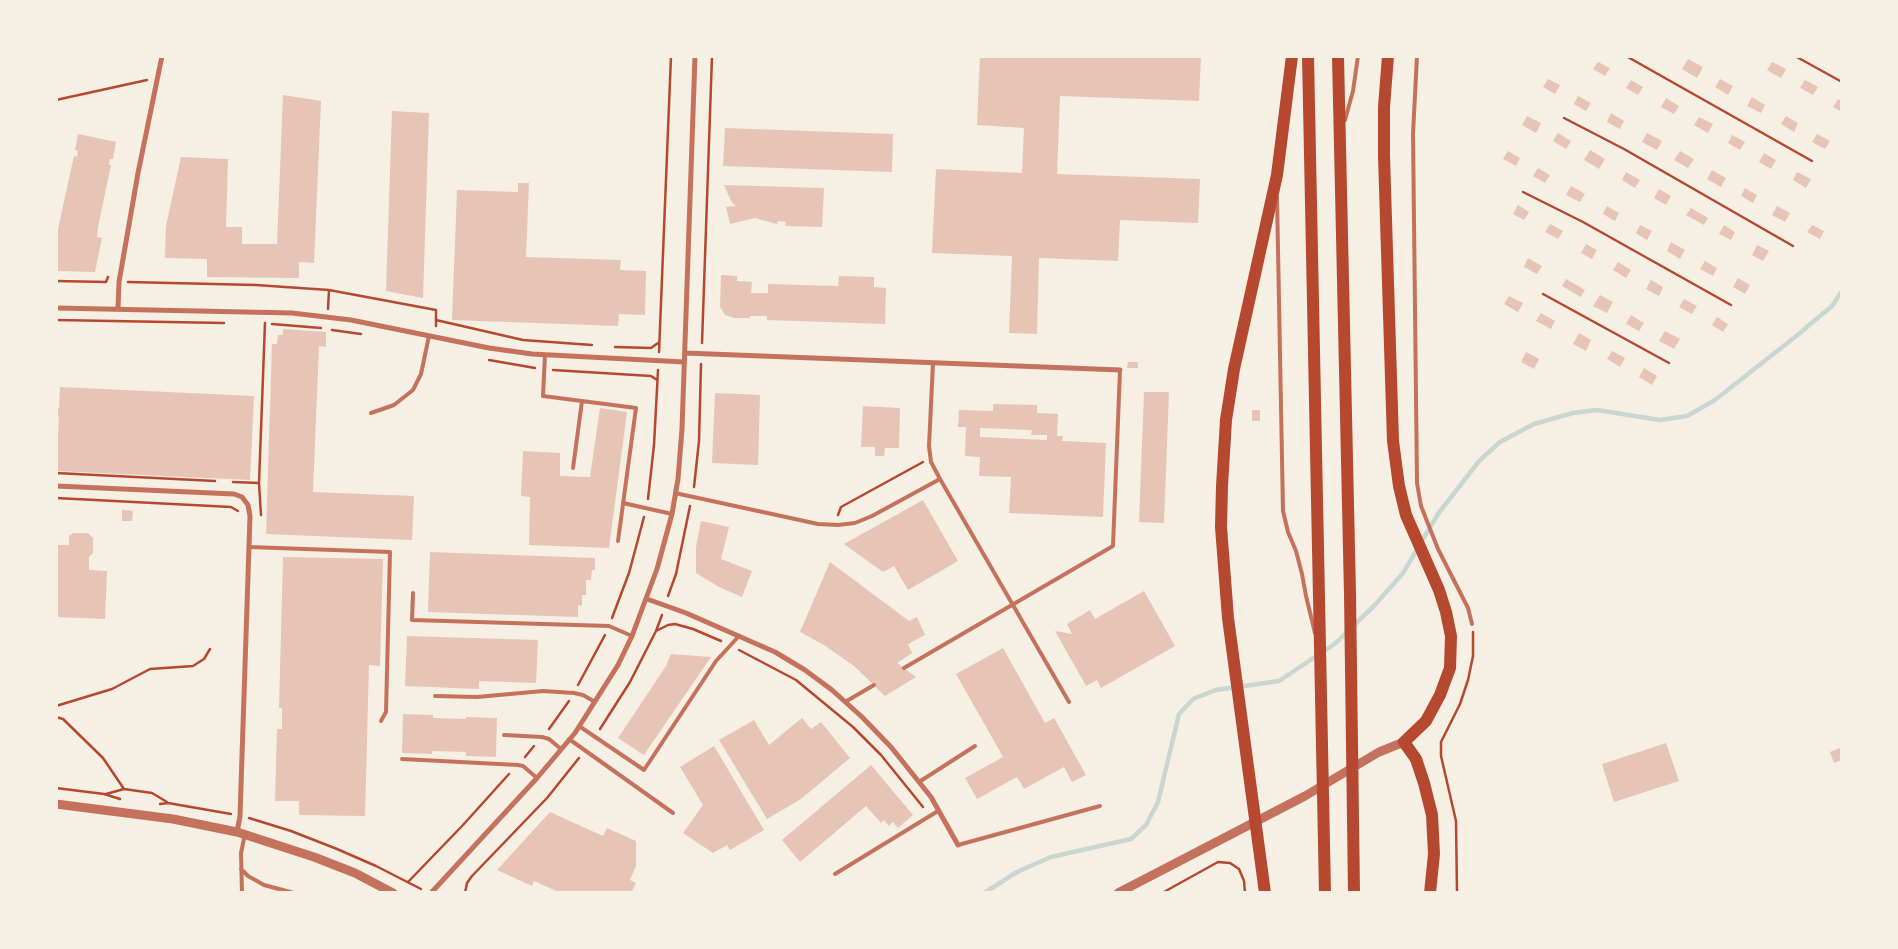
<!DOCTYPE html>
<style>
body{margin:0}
#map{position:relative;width:1898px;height:949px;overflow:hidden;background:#f6efe4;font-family:"Roboto Condensed",sans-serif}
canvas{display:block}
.frame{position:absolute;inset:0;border:58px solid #f6efe4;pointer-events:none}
</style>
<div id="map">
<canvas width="1898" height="949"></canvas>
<div class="frame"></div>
</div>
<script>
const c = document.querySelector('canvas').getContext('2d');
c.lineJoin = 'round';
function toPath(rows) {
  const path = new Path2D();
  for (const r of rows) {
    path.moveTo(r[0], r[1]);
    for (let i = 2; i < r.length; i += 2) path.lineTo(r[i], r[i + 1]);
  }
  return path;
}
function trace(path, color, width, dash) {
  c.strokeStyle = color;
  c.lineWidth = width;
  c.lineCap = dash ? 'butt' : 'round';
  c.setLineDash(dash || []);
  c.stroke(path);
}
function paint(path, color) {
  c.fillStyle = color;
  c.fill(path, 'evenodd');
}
trace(toPath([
 [1353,626,1374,606,1403,573,1438,514,1479,461,1500,442,1534,424,1573,413,1597,410,1660,420,1687,416,1715,400,1795,337,1832,306,1842,291],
 [984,893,1017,872,1051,857,1131,839,1146,825,1158,802,1179,714,1193,699,1216,690,1279,681,1336,643,1348,631]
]), '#c9d6d2', 4.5);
paint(toPath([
 [980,56,1201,56,1199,101,1060,96,1057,174,1200,179,1198,223,1120,220,1118,261,1039,258,1037,334,1009,333,1012,256,932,253,936,169,1022,173,1024,128,977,125],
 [1688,59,1703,67,1697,78,1682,69],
 [1598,62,1610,68,1605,76,1593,69],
 [1772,62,1786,69,1781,78,1767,70],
 [1548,79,1560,85,1555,94,1543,87],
 [1720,79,1733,86,1728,95,1715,87],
 [1631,80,1643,87,1638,95,1626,88],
 [1805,80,1818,87,1813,95,1800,88],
 [283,95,321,101,314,263,299,262,299,278,207,277,207,259,165,258,166,226,181,157,228,159,226,227,242,227,242,244,277,244],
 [1578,96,1591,103,1586,111,1574,104],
 [1752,97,1765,105,1761,113,1747,106],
 [1666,98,1679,106,1674,114,1661,107],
 [1838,99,1842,101,1842,112,1833,107],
 [392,111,429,113,423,298,386,291],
 [1611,113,1624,121,1620,129,1607,122],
 [1527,116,1541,123,1536,133,1522,125],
 [1786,116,1798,123,1794,132,1781,124],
 [1699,117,1713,124,1708,133,1694,125],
 [725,128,893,134,892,172,723,166],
 [1558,133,1571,141,1566,149,1553,141],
 [1647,133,1662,141,1657,150,1642,142],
 [78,134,116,142,113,159,110,159,109,165,111,165,98,227,97,237,102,238,95,272,56,271,56,238,74,156,77,157,78,151,75,150],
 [1817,134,1830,141,1825,149,1812,142],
 [1732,135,1745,142,1740,150,1728,143],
 [1590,150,1605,159,1599,169,1584,160],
 [1508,151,1520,158,1516,166,1503,159],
 [1680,151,1694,159,1688,168,1674,160],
 [1764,153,1776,160,1771,169,1759,162],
 [1538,168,1550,175,1545,183,1533,176],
 [1712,170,1726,178,1721,187,1707,179],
 [1626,172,1640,180,1635,188,1622,180],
 [1797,172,1811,179,1806,188,1793,180],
 [518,183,529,183,526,257,621,260,620,270,646,271,645,315,619,314,618,326,452,320,457,190,518,192],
 [724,185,824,188,822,227,785,226,786,222,778,221,777,224,755,218,730,224,726,207,736,206,731,201],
 [1571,186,1585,194,1580,202,1566,195],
 [1745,188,1757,195,1753,203,1741,196],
 [1659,189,1671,196,1666,205,1654,198],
 [1518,205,1529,212,1524,220,1513,214],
 [1607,206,1619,213,1615,221,1603,214],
 [1777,206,1790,213,1785,222,1772,215],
 [1691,208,1708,218,1704,225,1686,215],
 [1550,224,1563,231,1558,239,1545,232],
 [1640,225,1652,231,1647,240,1636,233],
 [1724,225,1735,232,1731,240,1719,234],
 [1812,225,1824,231,1820,239,1807,232],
 [1671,242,1685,250,1680,259,1667,251],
 [1586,244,1597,250,1592,259,1581,253],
 [1757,245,1769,251,1763,261,1752,255],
 [1528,258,1542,266,1537,274,1524,267],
 [1705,261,1717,268,1713,276,1700,269],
 [1618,262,1631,270,1626,278,1613,270],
 [721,275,737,276,737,281,752,282,751,293,768,293,768,284,838,286,839,276,874,277,874,287,886,288,885,324,767,320,767,316,750,316,750,318,734,318,725,315,720,307],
 [1738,278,1750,285,1745,294,1733,287],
 [1566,279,1585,290,1581,297,1562,286],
 [1651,280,1663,287,1659,296,1646,289],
 [1600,295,1613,302,1607,313,1593,306],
 [1509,296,1523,303,1518,312,1504,304],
 [1684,299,1697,306,1692,314,1679,307],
 [1541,313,1555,321,1551,329,1536,321],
 [1631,315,1644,323,1639,331,1626,324],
 [1717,317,1728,324,1723,332,1712,325],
 [283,329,326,332,326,347,319,346,313,492,414,496,412,540,266,534,272,344,277,344,278,335,283,335],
 [1665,331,1680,339,1674,349,1659,341],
 [1579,333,1591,340,1586,351,1573,344],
 [1612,351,1625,358,1620,367,1607,359],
 [1526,352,1539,359,1534,369,1521,362],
 [1128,362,1138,362,1138,368,1127,368],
 [1644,368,1657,376,1652,385,1639,377],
 [60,387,254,396,250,480,56,471,59,416,56,416,56,408,59,408],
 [1144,392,1169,392,1164,523,1139,522],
 [715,393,760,395,758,465,712,463],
 [993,404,1037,405,1037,413,1058,414,1057,436,1063,436,1062,441,1106,443,1103,517,1009,513,1011,477,979,476,980,457,965,456,966,427,958,427,959,410,993,411],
 [980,428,1032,430,1031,435,1047,435,1047,440,980,437],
 [863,406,900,408,899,448,885,448,884,456,875,456,875,447,861,447],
 [600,408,627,412,609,548,529,545,530,497,521,496,523,451,560,453,560,476,590,477],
 [1252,410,1260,410,1260,421,1252,421],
 [923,500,958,561,908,590,894,566,883,572,844,544],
 [122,510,133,511,132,521,122,521],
 [701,521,729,527,721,559,752,571,742,597,719,587,696,573,696,547],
 [73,533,88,533,93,538,93,553,89,557,89,570,107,571,105,619,56,617,56,545,69,545,69,536],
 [430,552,595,558,595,570,592,570,591,580,586,580,586,595,582,595,582,606,578,605,578,617,428,612],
 [283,557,383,559,380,666,369,665,365,816,299,815,299,801,275,801,277,729,282,729,282,708,279,708],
 [830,562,909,621,917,617,925,635,908,644,912,653,897,663,916,677,885,696,854,666,824,645,800,632],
 [1144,591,1175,646,1101,688,1097,680,1086,686,1055,631,1072,634,1067,624,1090,610,1095,619],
 [407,636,538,640,536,683,479,681,479,689,405,686],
 [1003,648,1045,723,1054,718,1086,775,1072,782,1064,767,1024,789,1017,777,977,799,965,778,1003,757,956,674],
 [671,654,711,657,644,755,618,738,666,666],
 [403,714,433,715,433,718,466,719,466,717,497,718,496,757,466,756,466,752,432,751,432,754,402,753],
 [802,718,811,729,821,722,850,758,801,799,767,819,719,740,754,720,769,745],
 [1666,743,1679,781,1614,802,1602,764],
 [714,746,764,830,730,850,727,845,713,853,683,833,703,805,680,767],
 [1842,747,1842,760,1834,763,1830,752],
 [871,765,913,815,898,828,893,822,889,826,884,820,881,823,866,806,800,862,782,840],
 [550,812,603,836,607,828,636,841,636,866,630,880,636,883,631,893,561,893,534,881,532,886,497,870]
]), '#e6c5b7');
trace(toPath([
 [1626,56,1812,161],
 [1795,56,1842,82],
 [56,100,147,80],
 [1564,118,1624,149,1793,246],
 [1523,192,1583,222,1731,305],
 [56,281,106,282,108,277],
 [128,282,256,285,329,290,436,310,436,326],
 [1543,294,1669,363],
 [328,309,329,290],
 [56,320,224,323],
 [436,320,523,340,592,345],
 [272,324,321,328],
 [332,330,361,334],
 [702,343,712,56],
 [615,347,651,348,658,343],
 [659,352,671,56],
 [489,360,535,368],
 [553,370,651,376,657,380],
 [56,473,215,481],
 [233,482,259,483],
 [694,487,699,441,701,364],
 [56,498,231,507,238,511],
 [648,499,654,445,658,370],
 [261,515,259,483,265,323],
 [838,515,841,507,923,462],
 [668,596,676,574,690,506],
 [612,618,629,573,644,517],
 [656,631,668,625,675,624,693,629,721,641],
 [739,650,796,680,853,727,881,755,923,807],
 [578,685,605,635],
 [56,706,112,689,150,669,193,666,204,659,210,649],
 [56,717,63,719,103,758,124,789],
 [549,729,569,701],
 [600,729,630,682,656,631,662,615],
 [525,757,534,746],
 [56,788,104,794,120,799],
 [106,794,124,789,152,793,167,802],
 [160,804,168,803,231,814],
 [249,818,291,831,337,849,376,866,421,889],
 [408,882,463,825,509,774],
 [465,893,467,883,472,876,547,798,579,758],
 [1162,893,1218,862,1230,863,1239,869,1244,881,1245,893],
 [1457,893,1456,821,1441,756,1441,742,1460,704,1468,680,1473,656,1473,632]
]), '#b5482f', 2.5);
trace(toPath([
 [1417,56,1413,134,1417,483,1421,506,1438,549,1468,608,1472,624],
 [1345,120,1353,91,1358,56],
 [1277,197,1283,511,1288,532,1296,551,1302,574,1306,596,1315,633],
 [545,355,543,396,636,408,618,541],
 [933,363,929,446,931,462,940,479,1069,702],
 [371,413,394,405,413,390,421,374,429,336],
 [573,468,582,401],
 [675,493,818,524,838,525,855,523,872,516,940,479],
 [623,503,672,514],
 [249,547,390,552,386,712,381,721],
 [413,593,412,620,609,626,632,636],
 [904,668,1113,546,1120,370],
 [435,696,477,697,543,691,574,693,583,695,595,702],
 [845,702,874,685],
 [579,726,644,770,716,661,739,636],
 [504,735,542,737,549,739,561,749],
 [569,739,673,813],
 [402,759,518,765,523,766,537,778],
 [919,782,975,746],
 [958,845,1100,806],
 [241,869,248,876,264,885,294,893],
 [835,874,938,811],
 [242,893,241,853,245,834]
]), '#c5725c', 4);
trace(toPath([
 [56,308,292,313,351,320,489,348,532,354,684,362],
 [118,309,119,282,138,173,162,56],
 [685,353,1120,370],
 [56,486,234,494,242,497,248,505,250,516,240,816,237,832],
 [647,599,686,613,775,652,805,670,832,690,862,717,891,747,931,797,958,845],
 [431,893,537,778,575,733,618,665,632,636,657,569,672,514,678,479,682,429,695,56]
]), '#c5725c', 5);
trace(toPath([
 [56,804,173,819,237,832,314,857,355,873,393,893],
 [1118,893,1305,796,1379,752,1404,742]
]), '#c5725c', 9);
trace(toPath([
 [1308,56,1325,893],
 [1338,56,1350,594,1354,893],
 [1388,56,1384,107,1384,156,1393,441,1399,486,1406,515,1439,590,1446,612,1451,636,1450,668,1440,695,1426,721,1404,742,1416,759,1424,783,1432,815,1434,854,1430,893],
 [1265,893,1228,618,1221,527,1222,486,1226,420,1234,369,1277,175,1292,56]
]), '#b5482f', 12);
</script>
